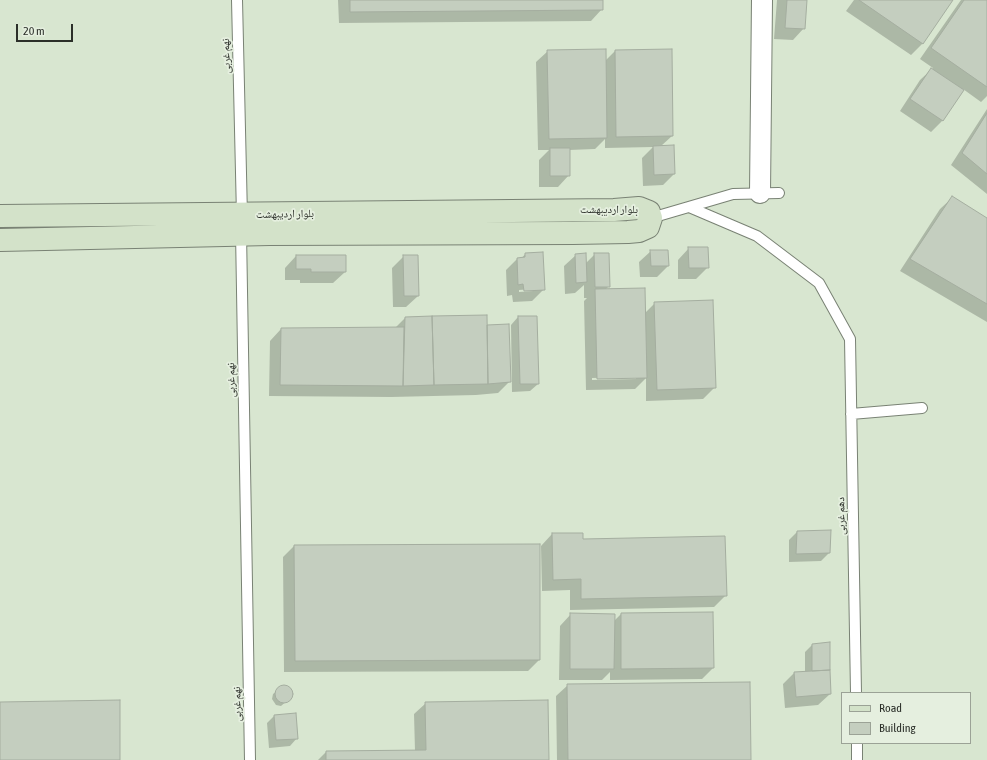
<!DOCTYPE html>
<meta charset="utf-8">
<style>
body{margin:0}
#map{position:relative;width:987px;height:760px;overflow:hidden;background:#e5efdf;font-family:"Asap Condensed",sans-serif}
canvas{display:block}
.legend{position:absolute;left:841px;top:692px;width:130px;height:52px;box-sizing:border-box;background:#e5efdf;border:1px solid #9ba296;margin:0;padding:5px 7px;list-style:none;font-size:12px;color:#2b2f29}
.legend li{display:flex;align-items:center;gap:8px;height:20px}
.legend b{width:20px;border:1px solid #9ba296}
.scale{position:absolute;left:16px;top:24px;width:57px;height:18px;box-sizing:border-box;border:2px solid #2b2f29;border-top:0;padding-left:5px;font-size:12px;line-height:14px;white-space:nowrap;color:#2b2f29;-webkit-text-stroke:3px #e5efdf;paint-order:stroke}
</style>
<div id="map">
<canvas width="987" height="760"></canvas>
<ul class="legend">
<li><b style="height:5px;background:#d3e2c9"></b>Road</li>
<li><b style="height:11px;background:#c4cebf"></b>Building</li>
</ul>
<div class="scale">20 m</div>
</div>
<script>
const c = document.querySelector('canvas').getContext('2d');
c.lineJoin = 'round';
function paint(path, color) {
  c.fillStyle = color;
  c.fill(path, 'evenodd');
}
function toPath(rows) {
  const path = new Path2D();
  for (const r of rows) {
    if (r.length === 3) {
      path.moveTo(r[0] + r[2], r[1]);
      path.arc(r[0], r[1], r[2], 0, 2 * Math.PI);
      continue;
    }
    path.moveTo(r[0], r[1]);
    for (let i = 2; i < r.length; i += 2) path.lineTo(r[i], r[i + 1]);
  }
  return path;
}
function trace(path, color, width, dash) {
  c.strokeStyle = color;
  c.lineWidth = width;
  c.lineCap = dash ? 'butt' : 'round';
  c.setLineDash(dash || []);
  c.stroke(path);
}
function write(font, color, halo, rows, align = 'center') {
  c.font = font + ' "Asap Condensed","Noto Naskh Arabic",sans-serif';
  c.lineWidth = 3.5;
  c.setLineDash([]);
  c.textBaseline = 'middle';
  c.strokeStyle = halo;
  c.fillStyle = color;
  for (const [text, x, y, turn = 0] of rows) {
    c.save();
    c.translate(x, y);
    c.rotate((+turn || 0) * Math.PI / 180);
    c.textAlign = isNaN(turn) ? turn : align;
    if (halo) c.strokeText(text, 0, 0);
    c.fillText(text, 0, 0);
    c.restore();
  }
}
paint(toPath([
 [0,0,987,0,987,760,0,760],
 [842,693,970,693,970,743,842,743]
]), '#d8e6d0');
paint(toPath([
 [338,0,602,0,602,9,591,21,339,23],
 [777,0,806,0,804,28,793,40,774,39],
 [854,0,952,0,923,43,911,55,846,11],
 [961,0,987,0,987,96,981,102,963,89,942,121,931,132,900,111,920,80,933,68,920,59],
 [548,51,605,61,615,51,672,136,661,146,674,174,663,185,643,186,642,158,653,147,605,148,605,139,595,149,569,150,569,175,558,187,539,187,539,160,549,150,538,150,536,62],
 [987,109,987,194,951,165],
 [952,198,987,220,987,322,900,271,940,209],
 [689,248,708,267,696,279,678,279,678,260],
 [651,251,668,266,657,277,640,277,639,262],
 [526,253,544,289,532,301,513,302,512,295,507,296,506,270,517,259,521,259],
 [533,289,533,291,519,292,519,290],
 [595,254,609,286,605,290,645,313,655,303,715,387,703,399,646,401,646,378,635,389,586,390,584,301,587,298,584,298,584,285,575,293,565,294,564,266,576,255,585,264],
 [636,377,636,379,592,380,592,378],
 [296,256,345,272,333,283,300,283,300,280,285,280,285,268],
 [404,256,418,296,406,307,393,307,392,268],
 [518,317,538,384,530,391,512,392,511,325],
 [405,318,510,381,498,393,476,395,391,397,269,396,270,341,281,329,395,328],
 [797,532,829,553,821,561,789,562,789,540],
 [552,534,582,534,582,540,726,595,714,607,570,610,570,590,542,591,541,546],
 [294,546,539,660,528,671,284,672,283,557],
 [571,614,614,621,621,614,713,668,702,679,610,680,610,672,602,680,559,680,560,626],
 [812,645,830,694,818,705,785,708,783,684,794,673,805,673,805,652],
 [568,685,750,760,557,760,556,696],
 [282,687,288,689,291,692,289,699,281,706,276,705,272,699,273,694],
 [426,703,548,760,318,760,326,752,415,751,414,714],
 [274,716,297,738,290,746,269,748,267,723]
]), '#0003');
const building = toPath([
 [350,0,603,0,603,10,350,12,350,0],
 [787,0,807,0,805,29,785,28,787,0],
 [859,0,953,0,923,44,859,0],
 [964,0,987,0,987,87,931,48,964,0],
 [606,49,607,138,549,139,547,50,606,49],
 [672,49,673,136,616,137,615,50,672,49],
 [931,68,964,90,943,121,910,99,931,68],
 [987,113,987,174,962,153,987,113],
 [674,145,675,174,654,175,653,146,674,145],
 [550,148,570,148,570,176,550,176,550,148],
 [952,196,987,218,987,304,910,259,952,196],
 [688,247,708,247,709,268,689,268,688,247],
 [650,250,668,250,669,266,651,266,650,250],
 [543,252,545,290,524,291,523,284,518,285,517,258,525,257,525,253,543,252],
 [586,253,587,282,576,283,575,254,586,253],
 [594,253,609,253,610,287,595,287,594,253],
 [296,255,346,255,346,272,311,272,311,269,296,269,296,255],
 [403,255,418,255,419,296,404,296,403,255],
 [645,288,647,378,597,379,595,289,645,288],
 [713,300,716,388,657,390,654,302,713,300],
 [487,315,488,384,434,385,432,316,487,315],
 [432,316,434,385,403,386,405,317,432,316],
 [518,316,537,316,539,384,520,384,518,316],
 [509,324,511,382,488,384,487,325,509,324],
 [404,327,403,386,280,385,281,328,404,327],
 [831,530,830,553,796,554,797,531,831,530],
 [552,533,583,533,583,539,725,536,727,596,581,599,581,579,553,580,552,533],
 [540,544,540,660,295,661,294,545,540,544],
 [713,612,714,668,621,669,621,613,713,612],
 [570,613,615,614,614,669,570,669,570,613],
 [830,642,830,670,812,671,812,644,830,642],
 [830,670,831,694,796,697,794,672,830,670],
 [750,682,751,760,568,760,567,684,750,682],
 [284,694,9],
 [120,700,120,760,0,760,0,702,120,700],
 [548,700,549,760,326,760,326,751,426,750,425,702,548,700],
 [296,713,298,739,276,740,274,715,296,713]
]);
paint(building, '#c4cebf');
trace(building, '#a5aea0', 1);
const lane = toPath([
 [237,0,242,216],
 [689,207,757,236,819,283,850,339,856,693],
 [651,218,733,194,779,193],
 [241,232,250,760],
 [851,414,922,408],
 [857,743,857,760]
]);
const street = toPath([
 [760,193,762,0]
]);
const secondary = toPath([
 [0,216,614,210,639,208,649,212,651,218,648,227,639,231,628,232,573,233,270,234,0,240]
]);
trace(lane, '#798274', 12);
trace(street, '#798274', 22);
trace(secondary, '#798274', 24);
trace(lane, '#fff', 10);
trace(street, '#fff', 20);
trace(secondary, '#d3e2c9', 22);
write('11px', '#2b2f29', '#e5efdf', [
 ["نهم غربی",226,56,-92],
 ["بلوار اردیبهشت",609,210],
 ["بلوار اردیبهشت",285,214,-1],
 ["نهم غربی",231,380,-91],
 ["دهم غربی",841,516,-91],
 ["نهم غربی",237,704,-91]
]);
</script>
